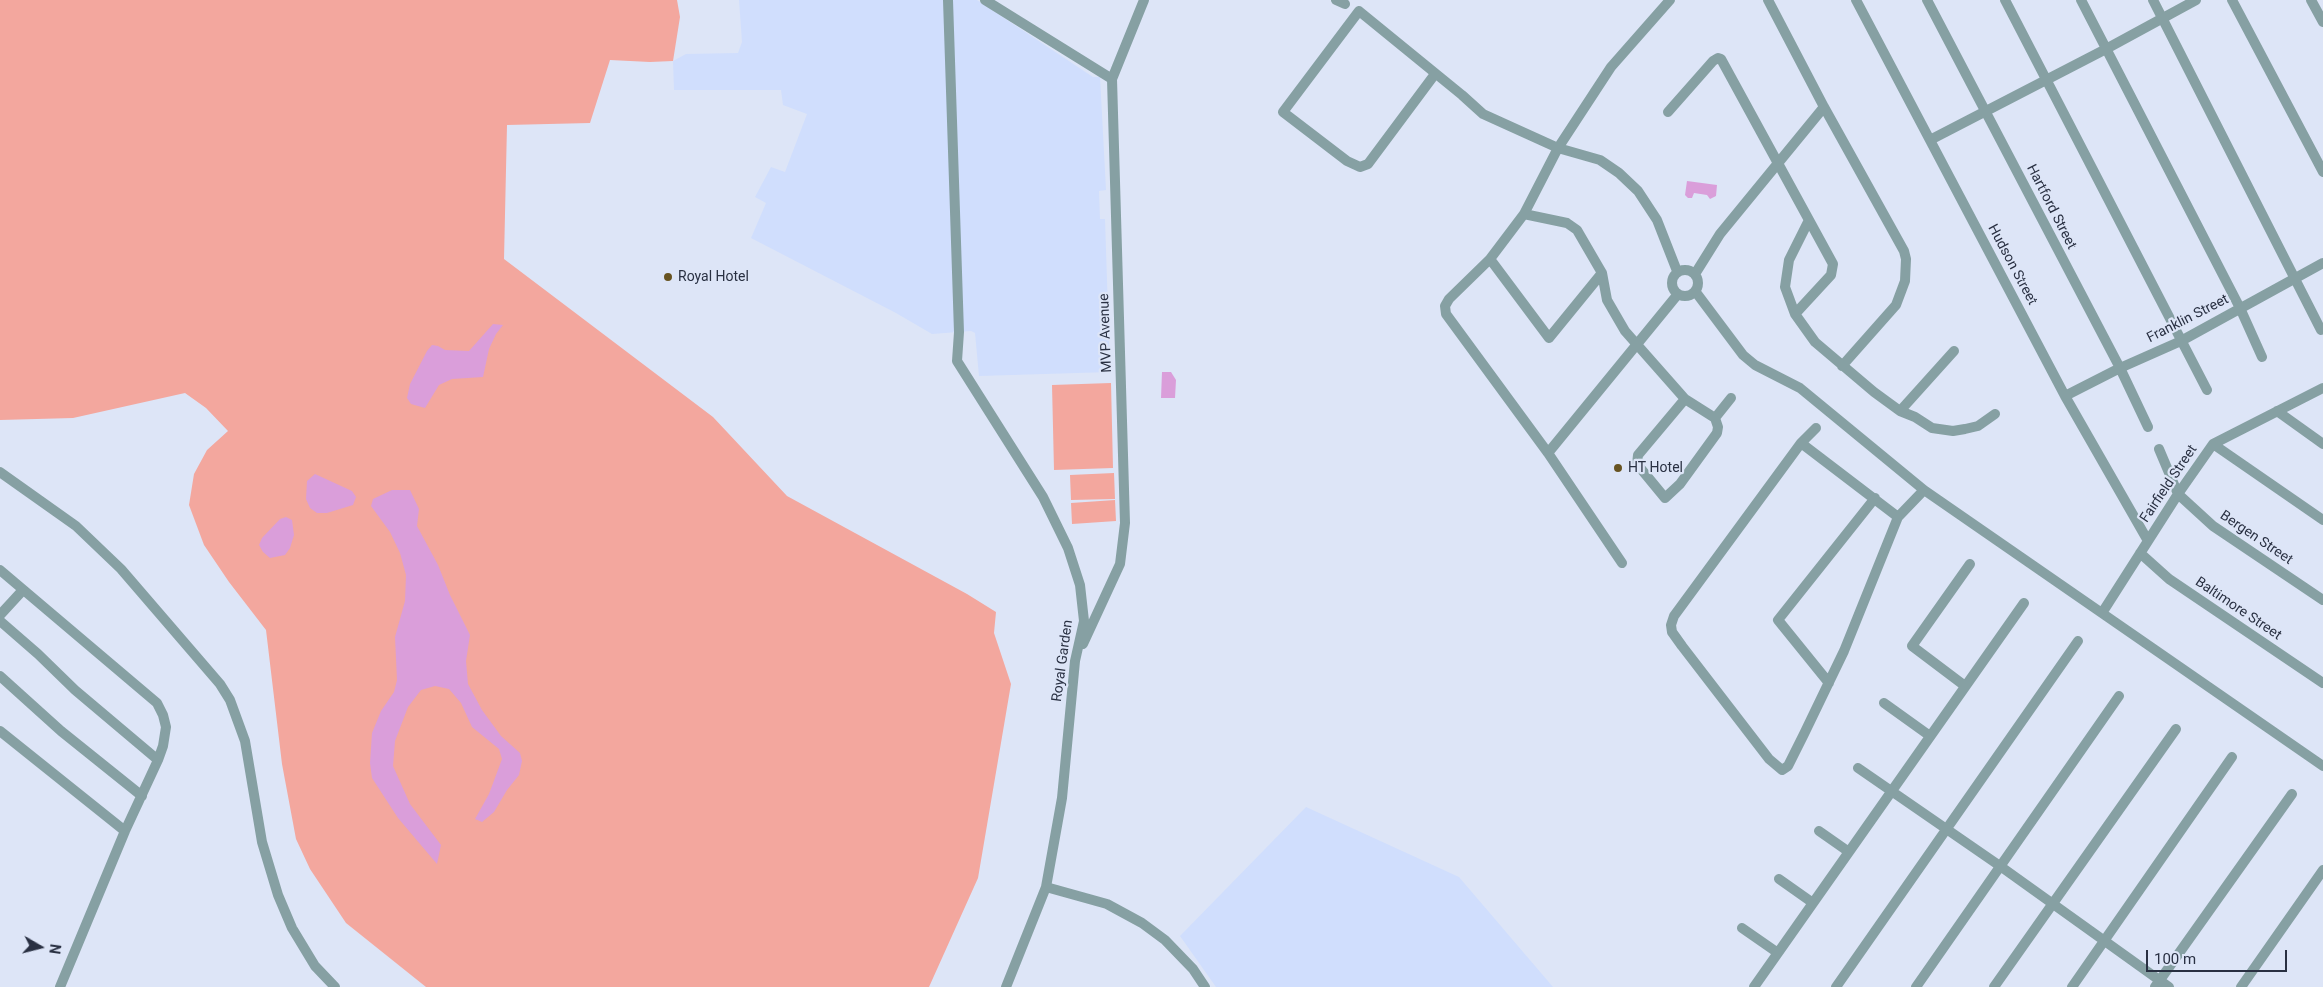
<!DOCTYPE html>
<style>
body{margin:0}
#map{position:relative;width:2323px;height:987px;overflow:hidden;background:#dde5f7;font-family:Roboto,sans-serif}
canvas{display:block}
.north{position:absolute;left:15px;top:922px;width:50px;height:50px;-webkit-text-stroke:4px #dde5f7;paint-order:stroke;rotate:98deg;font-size:14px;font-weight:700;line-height:20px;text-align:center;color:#293042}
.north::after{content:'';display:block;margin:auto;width:18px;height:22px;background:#293042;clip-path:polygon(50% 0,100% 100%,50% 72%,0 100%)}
.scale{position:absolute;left:2146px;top:950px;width:141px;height:22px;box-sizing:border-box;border:2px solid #293042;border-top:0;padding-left:6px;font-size:15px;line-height:18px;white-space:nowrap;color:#293042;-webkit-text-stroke:4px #dde5f7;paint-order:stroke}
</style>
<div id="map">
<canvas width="2323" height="987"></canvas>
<div class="north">N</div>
<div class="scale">100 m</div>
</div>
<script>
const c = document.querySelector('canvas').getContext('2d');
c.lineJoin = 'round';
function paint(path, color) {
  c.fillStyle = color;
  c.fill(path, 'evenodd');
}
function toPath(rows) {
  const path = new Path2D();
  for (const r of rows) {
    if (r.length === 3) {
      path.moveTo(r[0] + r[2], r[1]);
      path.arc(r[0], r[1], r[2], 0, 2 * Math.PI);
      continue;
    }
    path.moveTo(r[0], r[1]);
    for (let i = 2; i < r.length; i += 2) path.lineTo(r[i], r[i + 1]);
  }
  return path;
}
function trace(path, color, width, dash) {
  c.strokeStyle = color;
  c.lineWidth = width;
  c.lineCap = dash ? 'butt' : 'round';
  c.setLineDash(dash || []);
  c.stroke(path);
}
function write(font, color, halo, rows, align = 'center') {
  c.font = font + ' Roboto,sans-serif';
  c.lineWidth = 4.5;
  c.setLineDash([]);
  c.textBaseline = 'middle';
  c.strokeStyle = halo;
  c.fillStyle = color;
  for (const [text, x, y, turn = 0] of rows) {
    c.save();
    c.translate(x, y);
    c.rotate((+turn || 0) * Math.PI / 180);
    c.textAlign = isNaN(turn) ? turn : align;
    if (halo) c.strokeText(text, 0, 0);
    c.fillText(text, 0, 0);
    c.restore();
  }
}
paint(toPath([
 [739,0,977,0,1093,77,1100,77,1106,190,1099,191,1100,219,1105,219,1110,372,979,376,975,333,971,331,932,334,896,313,751,238,766,203,755,197,771,167,785,172,807,114,783,105,781,90,674,90,673,61,686,54,738,53,742,42],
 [1306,807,1459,877,1553,987,1216,987,1180,936]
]), '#d0defd');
paint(toPath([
 [0,0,677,0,680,17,673,61,650,62,610,60,590,123,507,125,504,259,713,417,787,496,967,594,996,612,994,633,1011,684,978,878,929,987,426,987,346,923,310,869,296,839,282,764,266,630,229,582,204,545,189,505,194,474,207,450,228,431,206,408,185,393,73,418,0,420],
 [1111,383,1113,468,1054,470,1052,385],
 [1114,473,1115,499,1071,500,1070,475],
 [1115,500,1116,521,1072,524,1071,503]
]), '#f3a79e');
paint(toPath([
 [1687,181,1717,185,1716,196,1710,199,1707,195,1694,193,1692,198,1688,198,1685,195],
 [493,324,503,325,496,334,489,349,483,377,452,379,439,385,425,408,411,404,407,398,410,384,427,351,432,345,438,346,445,350,469,351],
 [1162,372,1171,372,1176,380,1175,398,1161,398],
 [315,474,352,491,356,497,353,505,327,513,317,513,310,508,306,499,307,481],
 [392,490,410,490,419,509,417,526,438,565,450,595,470,635,466,661,468,684,482,710,501,736,520,753,522,761,519,775,507,790,494,812,482,822,475,819,489,794,502,759,499,749,472,727,461,703,449,689,435,686,421,690,408,707,395,741,393,766,410,804,441,845,437,864,398,818,372,778,370,763,372,733,381,711,394,692,397,680,395,637,405,601,406,575,400,553,390,532,371,506,373,499],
 [286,517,292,520,294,535,290,548,285,555,270,558,263,552,259,545,262,538,280,519]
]), '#da9eda');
trace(toPath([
 [948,0,959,332,957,361,1043,497,1068,548,1080,585,1084,621,1075,661,1062,798,1046,887,1006,987],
 [985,0,1112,79],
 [1336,0,1345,4],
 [1768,0,1824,107,1904,251,1906,259,1905,281,1896,305,1842,366],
 [1856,0,2065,396,2148,541],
 [1927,0,2120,368,2148,427],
 [2005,0,2207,390],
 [2081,0,2240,308,2262,357],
 [2153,0,2321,330],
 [2232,0,2323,172],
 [2311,0,2323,22],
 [1435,74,1368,164,1360,167,1347,161,1283,112,1359,11,1462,95,1483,114,1558,148,1600,160,1619,173,1638,191,1657,220,1677,271],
 [1668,112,1713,61,1718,58,1721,59,1833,264,1831,275,1795,314],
 [1930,140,2106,49,2196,0],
 [1524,214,1567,223,1577,230,1602,273,1607,300,1625,331,1685,399,1715,418,1718,427,1717,433,1680,484,1665,498,1637,464,1638,455,1685,399],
 [1808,222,1789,260,1785,287,1795,314,1815,342,1874,392,1900,411,1915,417,1932,428,1953,431,1965,429,1978,426,1995,414],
 [1490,259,1549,338,1602,273],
 [1685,283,13],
 [1695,274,1720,234,1824,107],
 [1695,291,1743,355,1755,365,1800,388,1924,490,2323,766],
 [2065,396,2120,368,2181,341,2323,263],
 [1900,411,1954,351],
 [2277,411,2323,444],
 [1715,418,1731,398],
 [1816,428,1801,443,1674,616,1671,625,1672,632,1682,646,1769,759,1782,770,1788,766,1804,734,1844,651,1898,517,1924,490],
 [1801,443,1898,517],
 [2213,444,2323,520],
 [2159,449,2178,494,2213,526,2323,600],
 [1548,453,1678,294],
 [0,472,76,526,121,569,220,684,230,700,245,741,262,842,278,895,292,928,315,966,335,987],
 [2140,553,2169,579,2323,683],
 [1622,563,1548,453,1446,314,1445,306,1449,299,1490,259,1524,214,1558,148,1611,67,1670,0],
 [0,570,157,703,163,715,166,727,163,746,158,760,125,831,60,987],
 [2102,613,2178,494,2213,444,2323,388],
 [0,615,23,590],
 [0,621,38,654,75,690,158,760],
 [1083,644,1120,564,1125,523,1112,79,1144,0],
 [0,676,61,731,142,796],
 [1829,683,1778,620,1875,498],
 [1965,686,1912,646,1970,564],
 [1884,703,1930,736],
 [0,731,125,831],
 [1858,768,2000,866,2169,987],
 [1819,831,1849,852],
 [1779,879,1813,903],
 [1046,887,1107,904,1142,923,1165,940,1193,969,1205,987],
 [1742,928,1778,953],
 [1754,987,2024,603],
 [1836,987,2078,641],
 [1916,987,2119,696],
 [1994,987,2176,729],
 [2072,987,2232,757],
 [2155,987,2292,794],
 [2241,987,2323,870]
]), '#86a0a3', 10);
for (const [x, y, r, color] of [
 [668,277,5,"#675321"],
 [1618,468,5,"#675321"]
]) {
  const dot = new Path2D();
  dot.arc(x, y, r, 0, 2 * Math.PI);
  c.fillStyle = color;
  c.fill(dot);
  trace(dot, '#dde5f7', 2);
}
write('14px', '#293042', '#dde5f7', [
 ["Hartford Street",2051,207,63],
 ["Hudson Street",2012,265,62],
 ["Franklin Street",2188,319,-27],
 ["MVP Avenue",1106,333,-92],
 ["Fairfield Street",2169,484,-56],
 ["Bergen Street",2256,538,34],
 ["Baltimore Street",2238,609,34],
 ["Royal Garden",1063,661,-82]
]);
write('14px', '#293042', '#dde5f7', [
 ["Royal Hotel",678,277],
 ["HT Hotel",1628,468]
], 'left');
</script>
